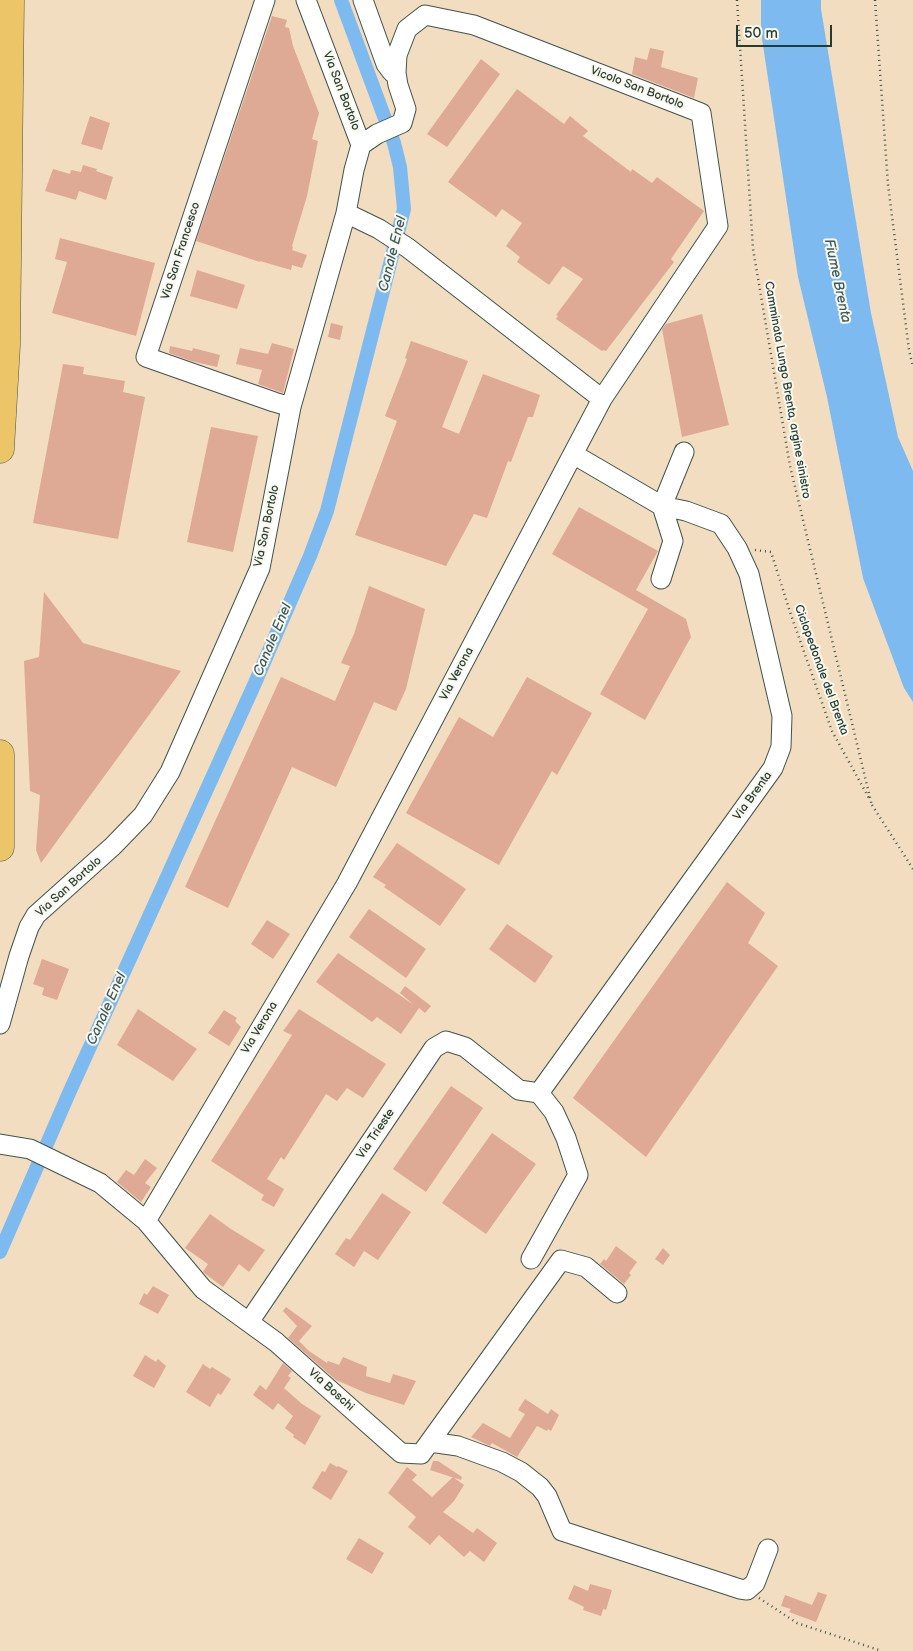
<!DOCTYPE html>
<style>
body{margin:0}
#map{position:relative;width:913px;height:1651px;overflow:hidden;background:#f2ddc0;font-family:"Balsamiq Sans",sans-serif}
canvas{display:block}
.scale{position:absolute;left:736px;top:25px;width:96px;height:22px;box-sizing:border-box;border:2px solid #1f3d34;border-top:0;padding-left:6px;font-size:15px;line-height:18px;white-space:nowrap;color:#1f3d34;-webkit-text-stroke:4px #fbf7ec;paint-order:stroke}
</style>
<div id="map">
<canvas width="913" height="1651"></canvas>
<div class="scale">50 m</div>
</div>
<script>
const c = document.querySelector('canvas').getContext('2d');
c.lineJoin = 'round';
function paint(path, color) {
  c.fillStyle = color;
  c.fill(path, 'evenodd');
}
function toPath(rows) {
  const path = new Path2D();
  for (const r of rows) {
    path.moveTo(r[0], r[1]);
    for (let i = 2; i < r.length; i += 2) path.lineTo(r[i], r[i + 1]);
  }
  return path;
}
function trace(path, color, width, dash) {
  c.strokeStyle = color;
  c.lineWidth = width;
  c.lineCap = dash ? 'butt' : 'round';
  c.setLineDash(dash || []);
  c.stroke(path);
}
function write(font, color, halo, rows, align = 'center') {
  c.font = font + ' "Balsamiq Sans",sans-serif';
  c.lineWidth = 4;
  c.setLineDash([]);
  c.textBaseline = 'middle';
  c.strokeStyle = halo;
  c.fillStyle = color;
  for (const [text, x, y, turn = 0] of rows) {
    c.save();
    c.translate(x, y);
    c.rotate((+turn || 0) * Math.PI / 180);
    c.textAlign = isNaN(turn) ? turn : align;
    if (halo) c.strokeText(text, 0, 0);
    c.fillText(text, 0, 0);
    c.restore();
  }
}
paint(toPath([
 [761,0,821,0,821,9,871,313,898,437,913,471,913,702,904,688,863,578,827,397,798,277,761,32]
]), '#7dbaf0');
trace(toPath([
 [0,1252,69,1093,255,683,310,556,327,511,404,209,400,167,394,143,341,0]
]), '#7dbaf0', 14);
paint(toPath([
 [272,16,287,20,285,27,289,28,293,46,319,113,312,139,318,141,307,196,292,246,293,247,292,250,307,255,302,268,292,265,291,270,260,261,260,262,196,241],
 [650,48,664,51,661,67,698,78,694,98,632,74,635,57,647,60],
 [481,59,500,74,447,147,427,134],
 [517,89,564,124,570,116,588,131,583,136,631,172,632,169,652,183,657,177,704,211,671,259,674,262,606,351,603,350,602,351,556,319,558,316,556,315,583,279,563,266,549,285,517,262,520,257,506,246,522,223,502,209,496,217,448,182],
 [90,116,110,123,102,150,81,144],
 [83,165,97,169,96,171,113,177,106,200,79,191,76,200,45,191,53,169,70,174,71,170,81,172],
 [60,238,155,263,136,336,52,313,67,262,55,259],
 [197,270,245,285,237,309,190,296],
 [702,314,729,425,682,437,662,329,666,324],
 [331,323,343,326,340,340,328,337],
 [411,341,468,361,442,427,459,434,483,374,540,395,533,417,528,417,511,462,508,461,487,518,474,514,446,566,355,535,397,421,385,416,407,359,405,358],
 [272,343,294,349,283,393,258,384,262,370,236,364,240,348,268,354],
 [170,346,192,351,193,348,220,355,217,367,191,361,169,353],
 [63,364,84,367,83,374,125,381,123,392,145,397,118,539,33,523],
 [211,427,258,436,233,552,187,542],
 [579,507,658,551,636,590,686,619,691,637,645,720,600,694,648,609,552,554],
 [369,586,425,609,406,689,396,711,374,702,336,787,292,767,228,908,185,887,281,677,335,701,350,666,341,663,354,634],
 [44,592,83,643,181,671,41,863,36,850,40,795,30,791,24,661,39,657],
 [527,677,592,713,557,775,552,771,499,865,406,813,459,717,493,737],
 [397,843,466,889,440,926,384,887,386,885,373,877],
 [727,882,765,913,748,943,778,966,646,1157,573,1098],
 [369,909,426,949,406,978,349,937],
 [267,920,290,934,273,959,251,944],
 [507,924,553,956,535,983,489,949],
 [338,953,414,1005,400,993,405,986,431,1006,425,1013,419,1008,401,1034,377,1017,372,1022,316,982],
 [42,959,69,969,57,1000,42,995,44,988,33,984],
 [138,1009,197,1049,173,1081,117,1045],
 [299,1009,386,1064,363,1098,347,1088,337,1101,326,1094,284,1160,281,1157,267,1179,284,1189,274,1207,261,1200,264,1195,211,1161,292,1035,283,1031],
 [224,1010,237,1018,235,1021,241,1027,229,1046,208,1033],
 [451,1086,483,1108,426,1192,393,1169],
 [492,1133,536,1164,486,1234,442,1203],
 [145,1159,157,1168,145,1183,151,1187,141,1202,117,1182,126,1170,134,1175],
 [382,1193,411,1212,378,1260,364,1251,354,1267,335,1254,346,1238,350,1240],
 [210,1214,231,1229,265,1250,249,1272,239,1264,223,1287,203,1272,208,1264,185,1248],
 [616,1246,637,1262,629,1273,631,1275,624,1284,600,1264,604,1259,606,1261],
 [663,1248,670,1255,663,1265,655,1259],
 [153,1286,169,1295,158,1314,139,1304,144,1293,147,1295],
 [286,1307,312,1326,299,1341,309,1351,327,1363,328,1361,339,1365,343,1357,367,1367,366,1376,390,1383,393,1374,416,1381,404,1405,366,1393,336,1380,288,1338,297,1326,283,1311],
 [145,1355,156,1362,158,1359,166,1366,154,1388,133,1376],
 [283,1363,292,1371,288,1376,291,1378,284,1388,302,1404,321,1416,305,1445,293,1437,294,1435,285,1428,293,1416,278,1403,273,1410,253,1395,260,1385,266,1390],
 [203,1364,210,1369,212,1367,231,1379,221,1395,218,1393,210,1407,186,1392],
 [525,1399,548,1414,551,1409,559,1415,551,1431,548,1429,547,1431,537,1426,517,1457,492,1443,490,1446,471,1437,483,1423,510,1438,525,1414,518,1410],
 [433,1461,438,1461,462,1477,461,1480,430,1470],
 [330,1463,337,1467,338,1466,348,1471,331,1500,312,1488,322,1471,325,1472],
 [407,1467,417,1475,412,1480,432,1497,453,1477,464,1485,454,1501,443,1512,473,1533,477,1528,497,1543,484,1562,470,1551,464,1557,439,1535,430,1545,408,1527,416,1517,388,1493],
 [359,1538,384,1553,372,1574,346,1559],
 [590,1584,612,1590,606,1610,603,1609,601,1616,583,1610,584,1607,568,1599,574,1585,588,1591],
 [818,1592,827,1595,816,1622,789,1612,791,1609,781,1606,785,1595,812,1605]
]), '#dea995');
const minor = toPath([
 [265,0,146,357,274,402,291,407],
 [363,0,386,64,392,72,396,73],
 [361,145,377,134,402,123,406,109,398,85,396,73,397,55,407,29,425,15,474,25,701,113,718,226,602,399],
 [661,579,673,541,662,506,684,452],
 [0,1024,19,956,29,927,36,915,113,846,143,815,170,772,260,568,291,407,346,213,354,170,361,145,306,0],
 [539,1093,773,768,781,747,782,716,749,574,737,548,721,524,686,511,662,506,573,454],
 [0,1144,30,1149,100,1183,146,1221,203,1289,276,1342,401,1453,421,1454,561,1260,586,1267,617,1293],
 [146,1221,347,883,602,399,408,248,379,229,346,213],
 [531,1259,578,1175,566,1138,554,1112,539,1093],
 [249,1322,434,1048,446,1041,465,1047,519,1090,539,1093],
 [430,1442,458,1446,502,1462,521,1472,540,1487,547,1496,562,1531,740,1589,747,1590,755,1583,768,1549]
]);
const highway = toPath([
 [0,449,6,345,10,0],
 [0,754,0,847]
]);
trace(minor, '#3f5549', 21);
trace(highway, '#3f5549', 29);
trace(toPath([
 [737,0,753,249,790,466,872,806],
 [875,0,888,185,909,350,913,367],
 [755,550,771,552,791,615,832,731,870,800],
 [872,805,913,869],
 [759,1598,797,1623,882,1651]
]), '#3f5549', 2.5, [1, 4]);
trace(minor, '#fff', 19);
trace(highway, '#edc569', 28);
write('12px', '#1f3d34', '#fbf7ec', [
 ["Vicolo San Bortolo",637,88,21],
 ["Via San Bortolo",341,91,69],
 ["Via San Francesco",181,251,-72],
 ["Camminata Lungo Brenta, argine sinistro",787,390,80],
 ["Via San Bortolo",267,526,-78],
 ["Ciclopedonale del Brenta",821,670,70],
 ["Via Verona",457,674,-62],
 ["Via Brenta",753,796,-54],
 ["Via San Bortolo",69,887,-42],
 ["Via Verona",260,1028,-59],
 ["Via Trieste",376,1134,-56],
 ["Via Boschi",331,1390,42]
]);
write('italic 14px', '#365c63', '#fbf7ec', [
 ["Canale Enel",393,254,-76],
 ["Fiume Brenta",837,281,78],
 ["Canale Enel",273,640,-67],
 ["Canale Enel",107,1009,-66]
]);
</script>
